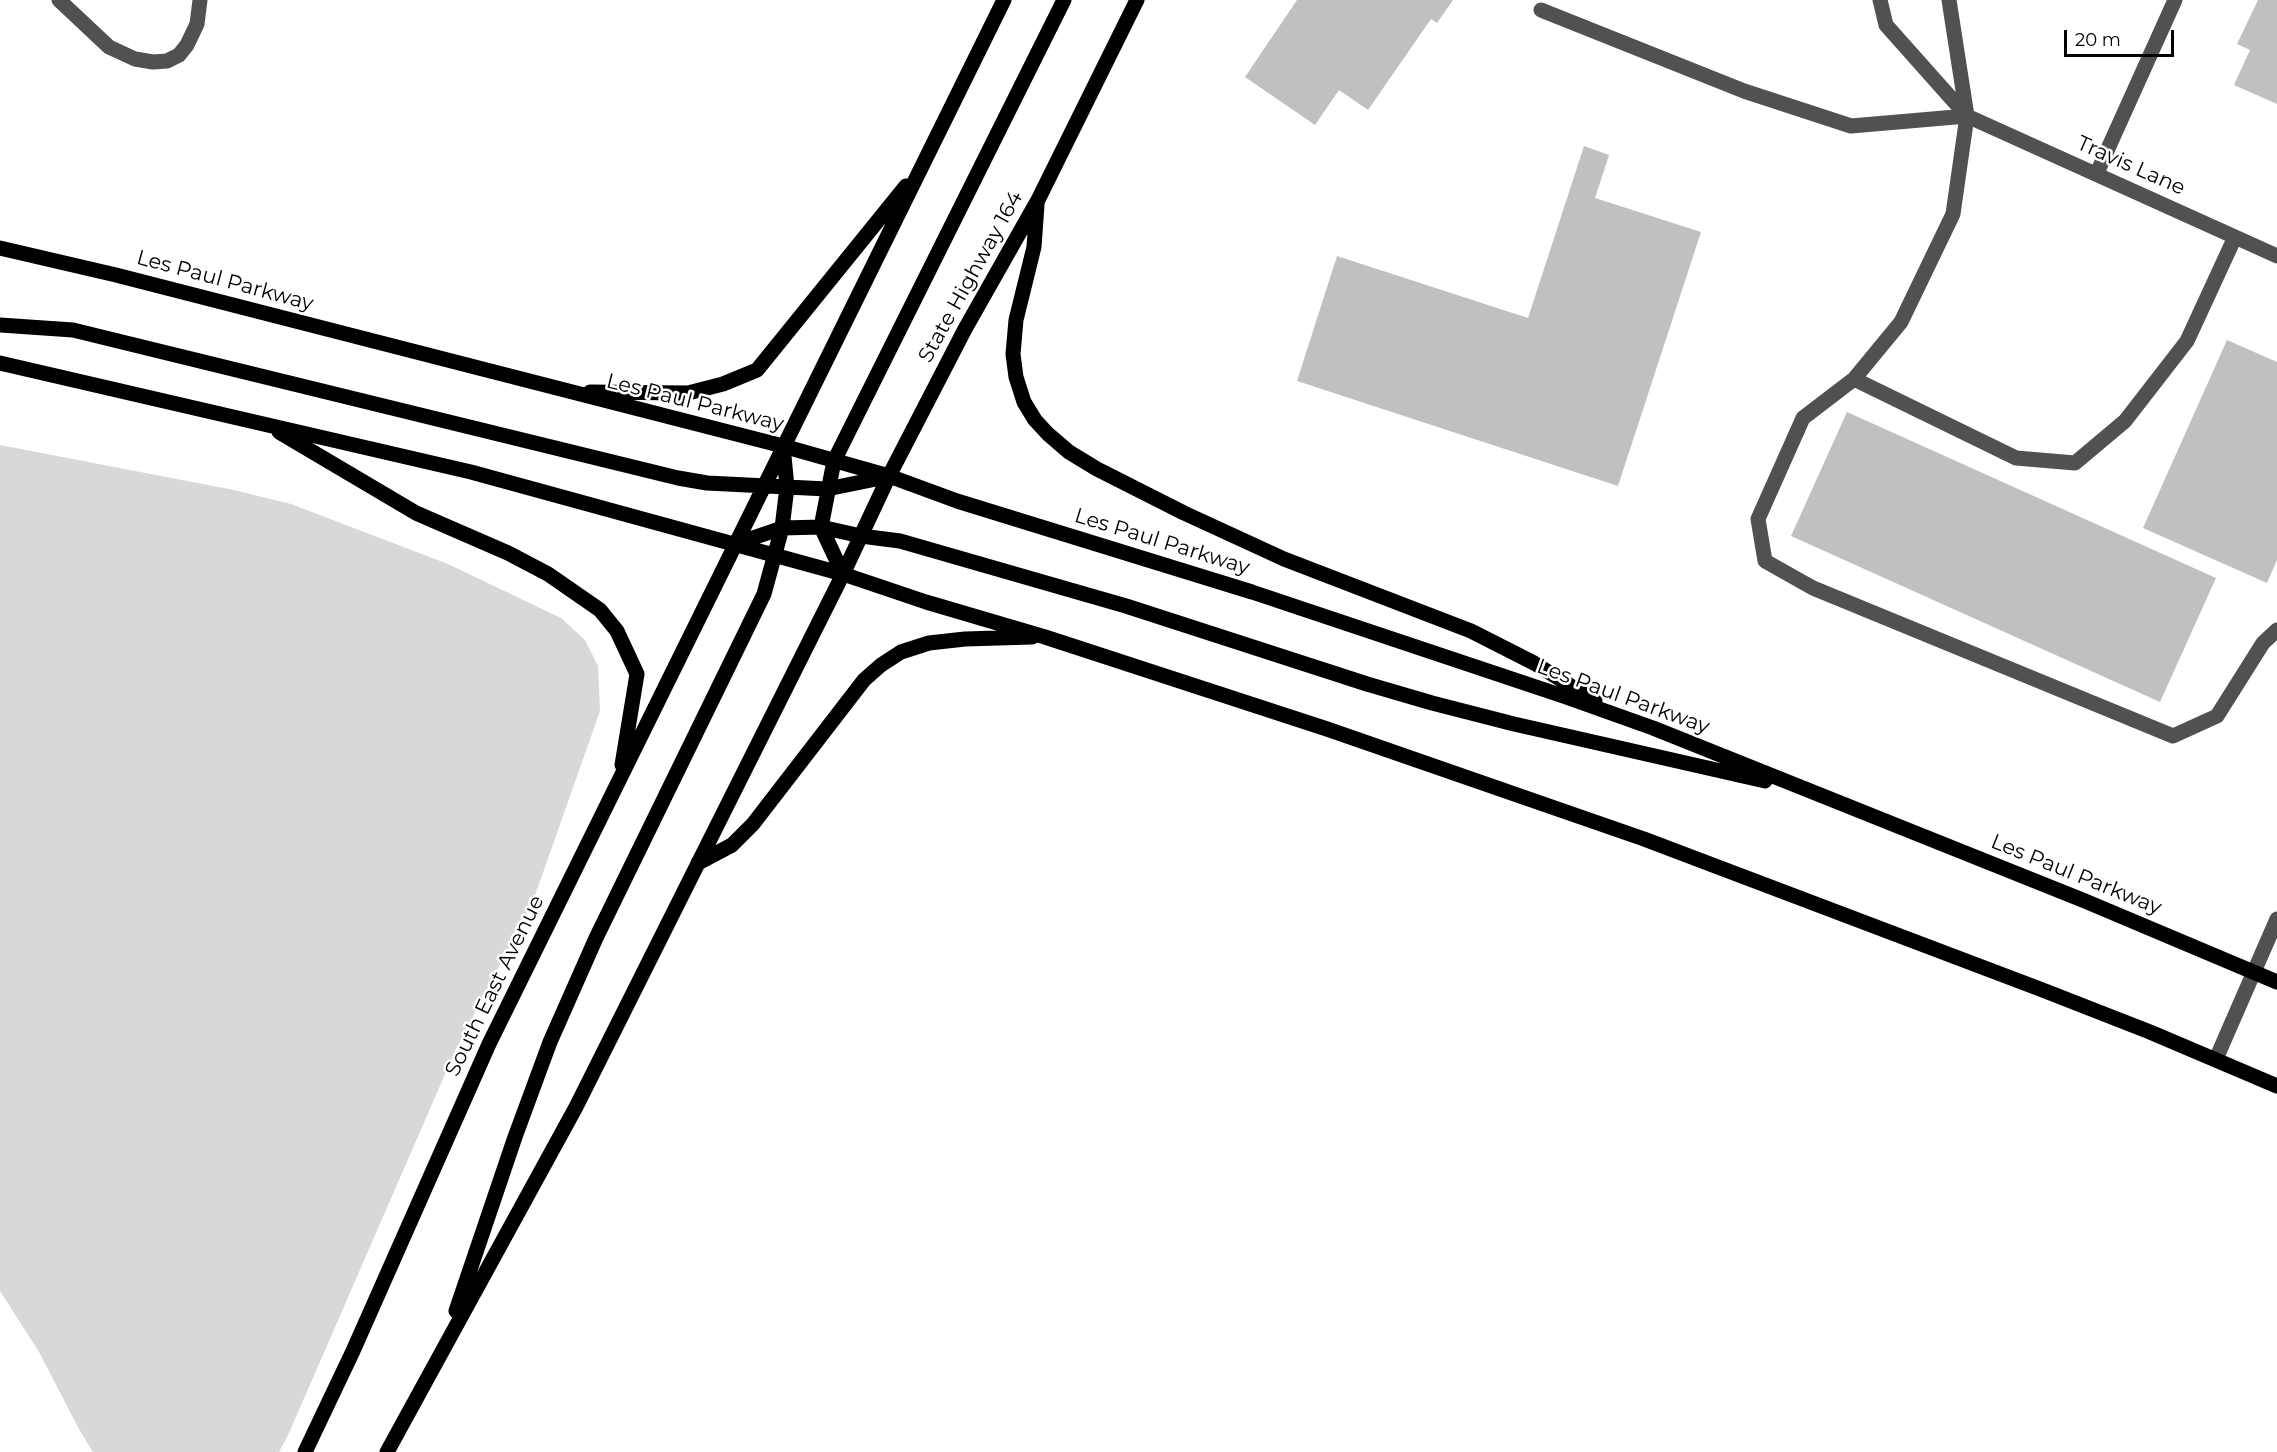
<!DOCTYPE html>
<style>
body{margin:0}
#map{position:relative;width:2277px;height:1452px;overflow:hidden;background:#fff;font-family:Montserrat,sans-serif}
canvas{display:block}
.scale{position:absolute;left:2064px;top:30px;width:110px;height:27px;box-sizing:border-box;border:3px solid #000;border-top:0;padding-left:8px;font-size:18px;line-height:21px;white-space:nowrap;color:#000;-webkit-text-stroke:4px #fff;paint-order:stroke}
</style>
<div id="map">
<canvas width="2277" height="1452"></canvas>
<div class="scale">20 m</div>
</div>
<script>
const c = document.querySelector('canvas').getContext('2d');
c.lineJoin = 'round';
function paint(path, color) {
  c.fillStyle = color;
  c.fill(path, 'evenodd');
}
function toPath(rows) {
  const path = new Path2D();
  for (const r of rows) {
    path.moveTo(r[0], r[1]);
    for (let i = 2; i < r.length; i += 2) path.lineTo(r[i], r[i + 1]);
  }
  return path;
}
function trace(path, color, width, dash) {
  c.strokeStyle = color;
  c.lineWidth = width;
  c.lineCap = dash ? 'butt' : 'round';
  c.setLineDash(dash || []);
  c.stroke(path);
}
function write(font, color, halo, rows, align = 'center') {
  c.font = font + ' Montserrat,sans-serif';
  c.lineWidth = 5;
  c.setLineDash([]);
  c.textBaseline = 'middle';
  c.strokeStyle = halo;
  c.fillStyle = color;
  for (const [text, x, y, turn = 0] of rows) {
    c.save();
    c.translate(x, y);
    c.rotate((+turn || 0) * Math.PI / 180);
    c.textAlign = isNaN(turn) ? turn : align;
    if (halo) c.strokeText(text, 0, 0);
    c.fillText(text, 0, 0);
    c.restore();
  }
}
paint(toPath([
 [0,445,234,490,291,504,448,564,561,618,585,640,598,666,600,711,533,901,456,1049,289,1433,279,1452,93,1452,80,1431,39,1352,0,1291]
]), '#d8d8d8');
paint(toPath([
 [1297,0,1453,0,1437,23,1431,19,1368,110,1339,90,1315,125,1245,77],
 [2258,0,2277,0,2277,104,2234,85,2250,50,2237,44],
 [1584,146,1609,155,1595,198,1701,232,1618,486,1297,381,1337,256,1528,318],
 [2227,340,2277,362,2277,560,2267,583,2143,528],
 [1847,412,2216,578,2160,702,1791,536]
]), '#c0c0c0');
trace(toPath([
 [59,0,109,47,135,59,153,62,167,61,179,55,187,45,197,24,200,0],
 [1880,0,1886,25,1967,116,2277,256],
 [1949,0,1967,116,1953,214,1901,322,1854,379,1803,418,1758,519,1765,561,1813,588,2173,736,2217,716,2263,643,2277,630],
 [1541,10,1744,91,1851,126,1967,116],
 [2097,173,2175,0],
 [1854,379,2016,458,2075,463,2125,421,2187,341,2235,237],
 [2216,1059,2277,919]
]), '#515151', 15);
trace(toPath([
 [1037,205,1034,247,1016,320,1013,354,1016,377,1024,402,1035,420,1048,434,1069,452,1097,469,1184,513,1284,559,1471,631,1534,663,1595,701],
 [0,248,116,275,783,446,889,476,957,501,1252,592,1566,697,1653,728,2085,901,2277,982],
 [0,325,73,330,678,478,707,483,827,489,886,477],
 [0,363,471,472,843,574,926,602,1045,637,1327,729,1644,839,2040,989,2150,1032,2277,1086],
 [590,392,688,393,723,384,757,370,906,186],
 [279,432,416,513,508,553,548,574,600,610,617,631,637,674,622,765],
 [735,544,782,528,821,527,861,536,900,541,1126,606,1367,684,1432,703,1514,724,1765,781],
 [843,574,821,527,834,461,1064,0],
 [698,863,732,845,753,824,864,680,881,665,901,652,929,643,965,639,1032,637],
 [456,1311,515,1137,550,1042,596,938,764,594,782,528,787,487,783,446],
 [305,1452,353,1351,489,1044,1004,0],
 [387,1452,576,1107,843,574,889,476,965,329,1038,200,1137,0]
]), '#000', 15);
write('21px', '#000', '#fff', [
 ["Travis Lane",2131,166,24],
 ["State Highway 164",971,277,-61],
 ["Les Paul Parkway",225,281,15],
 ["Les Paul Parkway",695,403,14],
 ["Les Paul Parkway",1162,542,17],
 ["Les Paul Parkway",1623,697,20],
 ["Les Paul Parkway",2076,875,22],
 ["South East Avenue",495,986,-64]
]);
</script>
